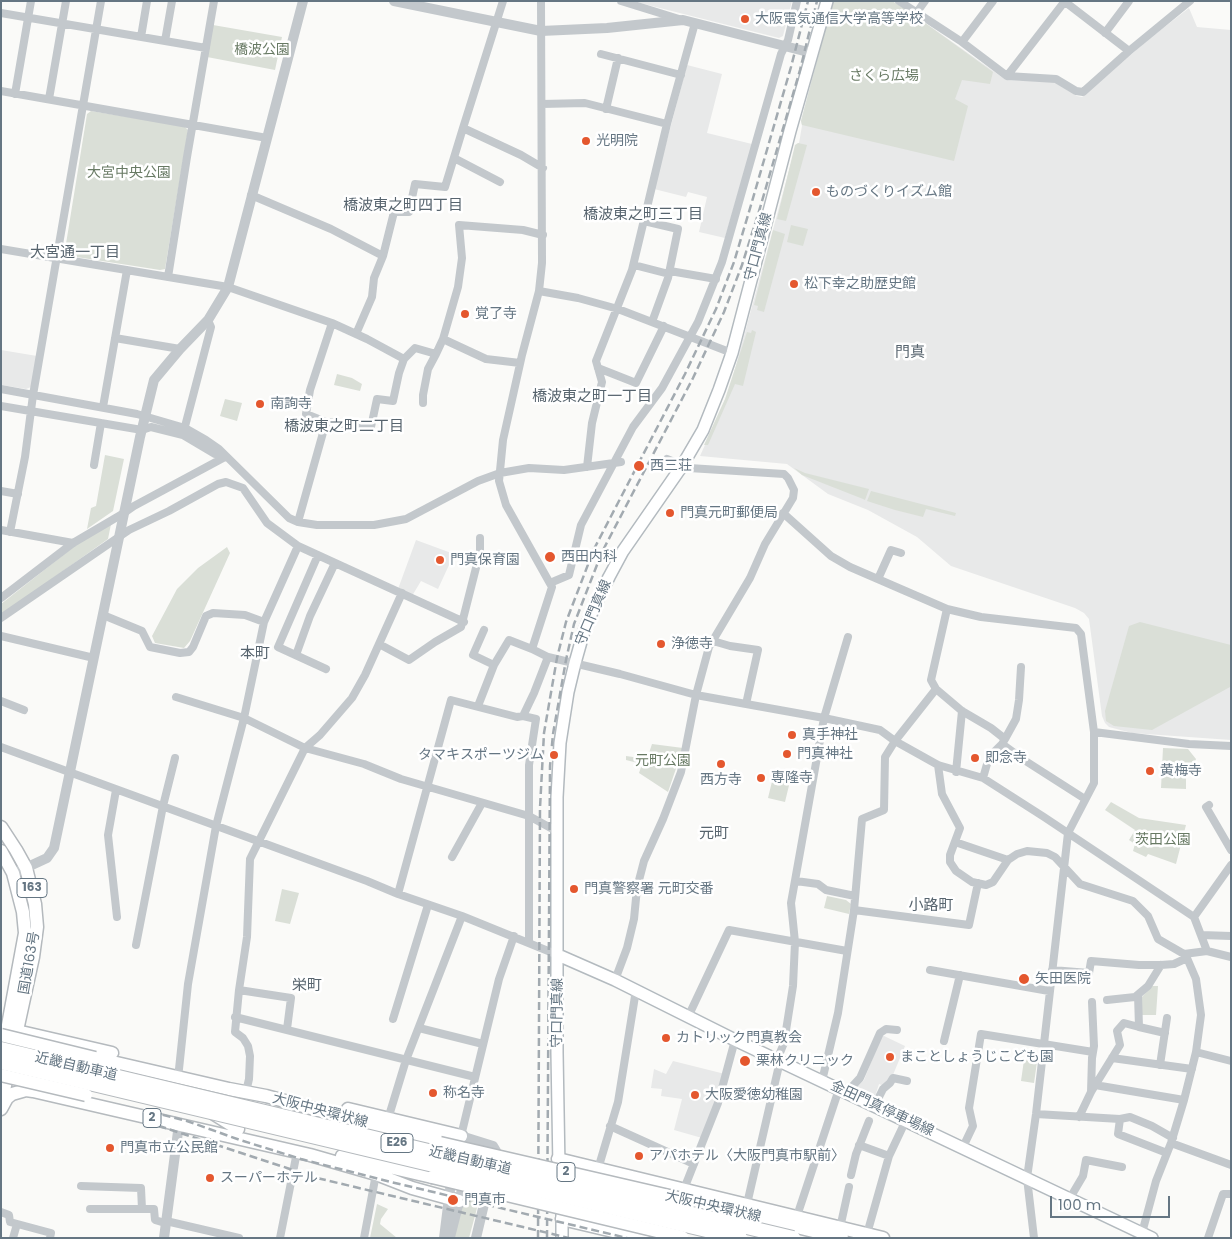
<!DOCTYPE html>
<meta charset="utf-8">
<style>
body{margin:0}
#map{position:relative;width:1232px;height:1239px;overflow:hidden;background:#fafaf8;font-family:Poppins,sans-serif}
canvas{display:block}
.frame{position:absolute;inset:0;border:2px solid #657683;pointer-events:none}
.scale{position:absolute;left:1050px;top:1196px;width:120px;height:22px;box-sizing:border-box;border:2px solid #657683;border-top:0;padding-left:6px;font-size:15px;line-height:18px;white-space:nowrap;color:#657683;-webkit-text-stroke:4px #fff;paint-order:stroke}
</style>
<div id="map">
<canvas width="1232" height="1239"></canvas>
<div class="frame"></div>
<div class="scale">100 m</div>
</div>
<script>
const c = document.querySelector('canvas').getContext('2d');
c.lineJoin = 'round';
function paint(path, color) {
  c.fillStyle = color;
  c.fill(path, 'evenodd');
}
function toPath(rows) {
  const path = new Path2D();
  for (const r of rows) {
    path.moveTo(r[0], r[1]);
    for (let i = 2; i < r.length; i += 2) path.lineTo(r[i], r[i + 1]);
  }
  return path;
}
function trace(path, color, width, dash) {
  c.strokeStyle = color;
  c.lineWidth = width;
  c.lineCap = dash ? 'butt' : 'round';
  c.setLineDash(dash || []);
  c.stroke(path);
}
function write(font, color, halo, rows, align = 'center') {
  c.font = font + ' Poppins,"Noto Sans JP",sans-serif';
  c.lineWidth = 5;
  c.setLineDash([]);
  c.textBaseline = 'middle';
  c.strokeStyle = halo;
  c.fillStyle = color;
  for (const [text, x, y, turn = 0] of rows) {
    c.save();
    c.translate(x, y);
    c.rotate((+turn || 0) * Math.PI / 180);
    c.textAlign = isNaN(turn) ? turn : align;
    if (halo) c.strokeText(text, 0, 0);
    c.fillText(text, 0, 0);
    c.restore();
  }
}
paint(toPath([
 [632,1,792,1,783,36,779,38],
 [833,1,892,1,934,29,1006,80,1054,82,1077,96,1082,97,1149,39,1189,8,1197,27,1231,30,1231,740,1132,733,1109,727,1105,723,1102,716,1089,619,1084,613,1075,608,951,566,917,537,868,510,828,494,787,464,700,456,729,391,796,145,799,143,802,126,801,121],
 [687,65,722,74,707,133,752,144,725,238,699,232,707,197,688,192,686,197,654,189],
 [1,350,37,356,31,387,26,389,1,385],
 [416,540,454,554,438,589,421,581,412,596,398,589],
 [882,1035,905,1046,890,1082,884,1086,879,1084,873,1102,852,1091,864,1080],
 [673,1061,725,1074,702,1138,674,1130,682,1099,661,1096,662,1089,651,1088,654,1069,666,1074]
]), '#e8e9e9');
paint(toPath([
 [833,1,892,1,907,10,993,72,990,84,962,80,955,99,968,106,954,161,802,125,801,121],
 [213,25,282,37,275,70,207,57],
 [91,111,184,126,188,130,165,269,160,270,70,256,65,250,87,114],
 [798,143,807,145,786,221,777,219,795,145],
 [791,225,808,229,803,246,787,242],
 [773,230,785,234,764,312,757,310,758,306,754,305],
 [752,330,756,332,743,386,735,384,708,445,704,445,725,399,747,332,751,333],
 [337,374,352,378,362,384,360,391,334,385],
 [225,399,242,403,237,421,220,416],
 [105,455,124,459,113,511,87,529,91,508,96,506],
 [794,468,805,473,869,489,865,500,863,499,802,475],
 [871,491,956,513,955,516,926,509,923,517,895,510,867,501],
 [111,524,108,539,1,615,1,604,76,545],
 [227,547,230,553,190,641,184,648,155,643,152,636,177,589,198,568],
 [1140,622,1231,645,1230,687,1152,730,1114,726,1106,721,1105,711,1129,626],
 [652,744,683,748,668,792,639,773,642,764,626,760,626,756,647,759],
 [1163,748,1188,749,1196,759,1192,770,1186,770,1186,789,1161,788],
 [775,769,792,773,785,802,768,798],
 [1111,802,1139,818,1186,825,1176,864,1148,854,1146,857,1133,851,1135,844,1129,840,1135,830,1105,810],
 [282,889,299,893,290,924,275,921],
 [827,896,846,900,851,904,849,914,824,908],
 [1152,986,1158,986,1156,1015,1141,1015,1141,998],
 [1024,1060,1037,1062,1034,1083,1021,1081],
 [476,1148,491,1152,476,1212,469,1238,452,1238],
 [377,1204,388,1209,381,1219,380,1224,397,1238,370,1238]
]), '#dadfd7');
const secondary = toPath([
 [558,955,615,980,735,1040,1152,1238],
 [559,1168,557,1053,557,797,560,743,568,692,575,663,584,631,595,605,609,577,623,551,682,466,703,430,719,390,732,353,790,131,827,1],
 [562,1238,562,1212]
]);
const primary = toPath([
 [8,1029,112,1053],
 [95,1058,229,1089,266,1096,440,1143],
 [1,1109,7,1098,12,1094,26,1090,33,1091,310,1155,376,1174,412,1188,459,1201],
 [348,1109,461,1136],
 [214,1114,238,1129],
 [342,1156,432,1177],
 [558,1159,883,1238],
 [691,1201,842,1238],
 [562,1219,643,1238]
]);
const trunk = toPath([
 [1,827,16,850,26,868,35,904,37,927,33,957,1,1104],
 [1,851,13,873,23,912,25,933,4,1047]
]);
trace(secondary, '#b3babf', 14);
trace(primary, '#b5babe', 15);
trace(trunk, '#b4b9bd', 15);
trace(toPath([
 [503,1,463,128,521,155,543,168],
 [621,1,679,19],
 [899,1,962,42,1007,76,1056,79,1076,91,1083,92,1129,51,1190,1],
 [1064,1,1129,51],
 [917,12,925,1],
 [1,13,206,48],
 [1105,33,1129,1],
 [141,37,147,1],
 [165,41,172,1],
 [962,42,993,1],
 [601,54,681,75],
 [1007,76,1065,1],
 [1,91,267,138],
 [15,94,31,1],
 [49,99,66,1],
 [542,104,585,103,667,124],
 [606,109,618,58],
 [454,158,500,182],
 [251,195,331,229,383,256],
 [644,221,678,229,668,278,652,322],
 [1,249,228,287,332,323,367,339,404,359,415,348,436,354,443,339,458,287,462,258,459,225,523,230,543,235],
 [634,265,669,274],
 [670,271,716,279],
 [168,277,187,157,214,1],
 [539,291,578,298,618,309,732,353],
 [332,323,310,390,306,414,326,422,371,427,377,399,393,401,399,373,404,359],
 [356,334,372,297,374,278,383,256,394,212,409,212,415,184,445,187,463,128],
 [115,338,180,349],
 [443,339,486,359,520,363],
 [598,368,636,383,664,326],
 [1,389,137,414,185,428,206,440,219,449,289,518,298,522,317,525,374,525,406,519,478,481,500,473,529,468,564,470,621,462],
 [423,403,423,395,428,369,436,354],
 [1,406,142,430,151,427,183,435,215,454,225,457],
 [103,407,127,270],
 [183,434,211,327,208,320],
 [94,465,101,423],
 [587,467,592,423,602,382,596,361,632,270,667,124,695,23],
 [1,491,18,494],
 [783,513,831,556,850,567,947,609,981,617,1076,628,1081,634,1094,732,1094,783,1068,833,1036,1114,1027,1178,1034,1238],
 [298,522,326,422],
 [1,530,73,543],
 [10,532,25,457,33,395,101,1],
 [318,555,278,647,326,669],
 [878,579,891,550,901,553],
 [550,583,569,575,581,525,633,427,662,388,698,322,722,262,781,54,788,40,797,1],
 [1,598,73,543,124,513,134,506,225,457],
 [947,609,931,680,936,689,962,711,991,728,1005,739,1002,744,1024,760,1085,799],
 [103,615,142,631,150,647,180,653,189,652,193,647,206,616,213,613,245,615,264,622],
 [1,618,129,530,169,511,218,484,226,482,243,488,267,523,298,546,464,622],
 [484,630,473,655,494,665],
 [1,636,94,658],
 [713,641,730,646,758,650,746,704],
 [379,644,409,660,435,642,461,627,480,552,480,538],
 [532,649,552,587,506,505,499,481,503,440,522,355,539,291,542,263,541,1],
 [296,655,310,616,335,563],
 [176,697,244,718,305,748,364,764,401,779,529,816,558,832],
 [1,701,24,710],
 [478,706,494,665,509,640,532,649,548,657,620,674,696,695,824,718,880,730,895,741,938,765,983,778,1044,817,1194,917,1207,951],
 [1094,732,1189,744,1231,746],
 [1005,739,1016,719,1019,700,1021,667],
 [1,747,367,881,398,894,462,916,558,955],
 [938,765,942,794,960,828,950,855,950,862,956,871,972,882,986,885,993,882,1008,860,1017,854,1027,851,1047,853,1055,857,1080,884,1133,901,1148,916,1158,939,1184,954,1187,958,1196,979,1201,1015,1196,1052,1184,1100,1171,1143,1156,1181,1142,1233],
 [956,772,962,711],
 [983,778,987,764,995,751,1002,744],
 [116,790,108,835,117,917],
 [1209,805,1206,807,1231,850],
 [955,842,1008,860],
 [452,857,482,803],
 [796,881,818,884,826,890,855,896],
 [398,894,451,700,517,717,523,716],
 [854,910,969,925,978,883],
 [1194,917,1231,865],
 [1201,935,1231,936],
 [529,942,529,765,536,719,523,716,534,693,548,657],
 [136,945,163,806,175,758],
 [1184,954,1207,951,1231,957],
 [930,970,1049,991],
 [1052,970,1089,973,1091,961,1139,965,1161,965,1174,964,1187,958],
 [615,980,627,948,634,919,637,888,644,861,663,819,681,772,696,695,709,647,750,578,765,544,793,498,794,490,788,478,784,474,689,468,667,459],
 [239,990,291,998,287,1029],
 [1107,1000,1135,997,1148,986,1161,965],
 [235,1017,475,1077],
 [688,1017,729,930,847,951],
 [393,1019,428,905],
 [1139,1027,1165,1033],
 [419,1028,483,1044],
 [944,1041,960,975],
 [1196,1052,1231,1061],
 [1112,1058,1192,1069],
 [777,1060,784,1043,793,986,795,942,791,903,824,718,848,637],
 [1160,1065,1167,1018],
 [179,1069,188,984,216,826,244,718,264,622,298,546],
 [822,1081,838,1013,854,910,862,819,884,810,885,757,895,741,936,689],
 [1095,1085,1184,1100],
 [246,1092,249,1079,250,1056,248,1046,243,1038,235,1032,239,990,247,937,250,859,305,748,320,735,352,698,365,675,402,593],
 [847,1092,860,1078,880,1033,886,1029,897,1030],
 [1091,1092,1092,1058,1094,1046,1092,1002],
 [875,1105,883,1089,890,1083,893,1078,907,1081],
 [1036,1114,1120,1119,1118,1134,1167,1153],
 [1079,1117,1091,1092,1120,1045,1117,1031,1124,1023,1139,1027,1138,995],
 [388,1119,406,1060,462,916],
 [1120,1119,1130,1117,1152,1126,1173,1138],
 [610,1126,694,1164],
 [461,1136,499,979,514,936],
 [1171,1143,1231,1165],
 [859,1145,889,1156],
 [963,1147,973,1126,969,1108,981,1034,1093,1052],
 [598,1169,618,1102,636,990],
 [851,1175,856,1154,869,1121],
 [81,1186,141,1188,142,1209],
 [684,1189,718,1103,735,1040],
 [1070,1198,1083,1176,1086,1160,1122,1167],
 [747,1204,780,1061],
 [90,1209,154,1209,155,1220,165,1223],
 [1,1212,9,1215,10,1222,51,1233,50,1238],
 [797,1216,839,1089],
 [166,1221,239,1238],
 [840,1228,849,1187],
 [867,1234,889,1156,906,1120],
 [13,1238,17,1224],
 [280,1238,297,1152],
 [364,1238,376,1174],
 [1208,1238,1223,1194,1231,1194]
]), '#c3c8cc', 8);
trace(toPath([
 [394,1,541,31,607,28,683,20,812,53],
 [19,871,47,858,54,848,140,437,154,380,180,349,208,320,228,287,303,1],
 [459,1143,461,1136,493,1146,496,1151,494,1162],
 [450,1237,465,1178],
 [164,1238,179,1124],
 [444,1238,452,1174],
 [476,1238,489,1183]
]), '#c3c8cc', 10);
trace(secondary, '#fff', 11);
trace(primary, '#fff', 12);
trace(trunk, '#fff', 12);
trace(toPath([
 [151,1112,187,1121,240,1140,301,1159,391,1182,627,1238],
 [147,1122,317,1178,569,1238],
 [538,1238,540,808,544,733,557,658,566,622,594,549,685,374,716,309,734,262,751,205,791,67,808,1],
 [547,1238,550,766,553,734,566,660,574,624,602,552,693,378,724,312,742,265,760,208,800,70,817,1]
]), '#a2aab0', 2.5, [8, 4]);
const primaryBridge = toPath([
 [1,1035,95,1058],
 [1,1075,86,1095],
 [440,1143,691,1201],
 [432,1177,682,1237]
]);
const motorwayBridge = toPath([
 [1,1049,793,1238],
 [1,1062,740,1238]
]);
trace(primaryBridge, '#b5babe', 15, []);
trace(motorwayBridge, '#b4b9bd', 16, []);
trace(primaryBridge, '#fff', 12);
trace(motorwayBridge, '#fff', 14);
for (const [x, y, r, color] of [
 [745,19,5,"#e4572e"],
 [586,141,5,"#e4572e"],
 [816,192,5,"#e4572e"],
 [794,284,5,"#e4572e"],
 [465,314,5,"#e4572e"],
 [260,404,5,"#e4572e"],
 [639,466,6,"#e4572e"],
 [670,513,5,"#e4572e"],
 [550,557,6,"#e4572e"],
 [440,560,5,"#e4572e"],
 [661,644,5,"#e4572e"],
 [792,735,5,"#e4572e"],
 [787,754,5,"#e4572e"],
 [554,755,5,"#e4572e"],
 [975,758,5,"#e4572e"],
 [721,764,5,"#e4572e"],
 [1150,771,5,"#e4572e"],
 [761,778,5,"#e4572e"],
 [574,889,5,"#e4572e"],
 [1024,979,6,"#e4572e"],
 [666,1038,5,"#e4572e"],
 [890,1057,5,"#e4572e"],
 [745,1061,6,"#e4572e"],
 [433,1093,5,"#e4572e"],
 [695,1095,5,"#e4572e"],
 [110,1148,5,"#e4572e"],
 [639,1156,5,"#e4572e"],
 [210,1178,5,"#e4572e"],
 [453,1200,6,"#e4572e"]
]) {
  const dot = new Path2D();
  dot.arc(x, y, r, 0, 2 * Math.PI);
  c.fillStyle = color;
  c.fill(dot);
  trace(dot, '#fff', 2);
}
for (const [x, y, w] of [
 [32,888,30],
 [152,1118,18],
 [397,1143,32],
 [566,1172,18]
]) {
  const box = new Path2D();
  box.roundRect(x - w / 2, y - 9.5, w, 19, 4);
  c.fillStyle = '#fff';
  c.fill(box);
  trace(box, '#657683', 1);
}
write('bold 12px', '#657683', null, [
 ["163",32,888],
 ["2",152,1118],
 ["E26",397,1143],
 ["2",566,1172]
]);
write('14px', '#657683', '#fff', [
 ["大阪電気通信大学高等学校",755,19],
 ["光明院",596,141],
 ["ものづくりイズム館",826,192],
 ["松下幸之助歴史館",804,284],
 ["覚了寺",475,314],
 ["南詢寺",270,404],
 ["西三荘",650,466],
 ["門真元町郵便局",680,513],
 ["西田内科",561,557],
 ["門真保育園",450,560],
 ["浄徳寺",671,644],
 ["真手神社",802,735],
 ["門真神社",797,754],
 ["タマキスポーツジム",544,755,"right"],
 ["即念寺",985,758],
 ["黄梅寺",1160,771],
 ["専隆寺",771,778],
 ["西方寺",721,780,"center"],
 ["門真警察署 元町交番",584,889],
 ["矢田医院",1035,979],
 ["カトリック門真教会",676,1038],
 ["まことしょうじこども園",900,1057],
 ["栗林クリニック",756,1061],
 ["称名寺",443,1093],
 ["大阪愛徳幼稚園",705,1095],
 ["門真市立公民館",120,1148],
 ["アパホテル〈大阪門真市駅前〉",649,1156],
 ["スーパーホテル",220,1178],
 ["門真市",464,1200]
], 'left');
write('14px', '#687a64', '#fff', [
 ["橋波公園",262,50],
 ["さくら広場",884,76],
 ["大宮中央公園",129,173],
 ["元町公園",663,761],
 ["茨田公園",1163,840]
]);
write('14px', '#657683', '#fff', [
 ["守口門真線",759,247,-75],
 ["守口門真線",594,613,-67],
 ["国道163号",30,963,-80],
 ["守口門真線",558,1013,-89],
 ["近畿自動車道",76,1067,13],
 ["金田門真停車場線",882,1109,25],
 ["大阪中央環状線",320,1111,15],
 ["近畿自動車道",470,1161,13],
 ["大阪中央環状線",713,1207,13]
]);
write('15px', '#57646e', '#fff', [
 ["橋波東之町四丁目",403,206],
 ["橋波東之町三丁目",643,215],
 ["大宮通一丁目",75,253],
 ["門真",910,353],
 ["橋波東之町一丁目",592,397],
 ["橋波東之町二丁目",344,427],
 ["本町",255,654],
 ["元町",714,834],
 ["小路町",931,906],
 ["栄町",307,986]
]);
</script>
